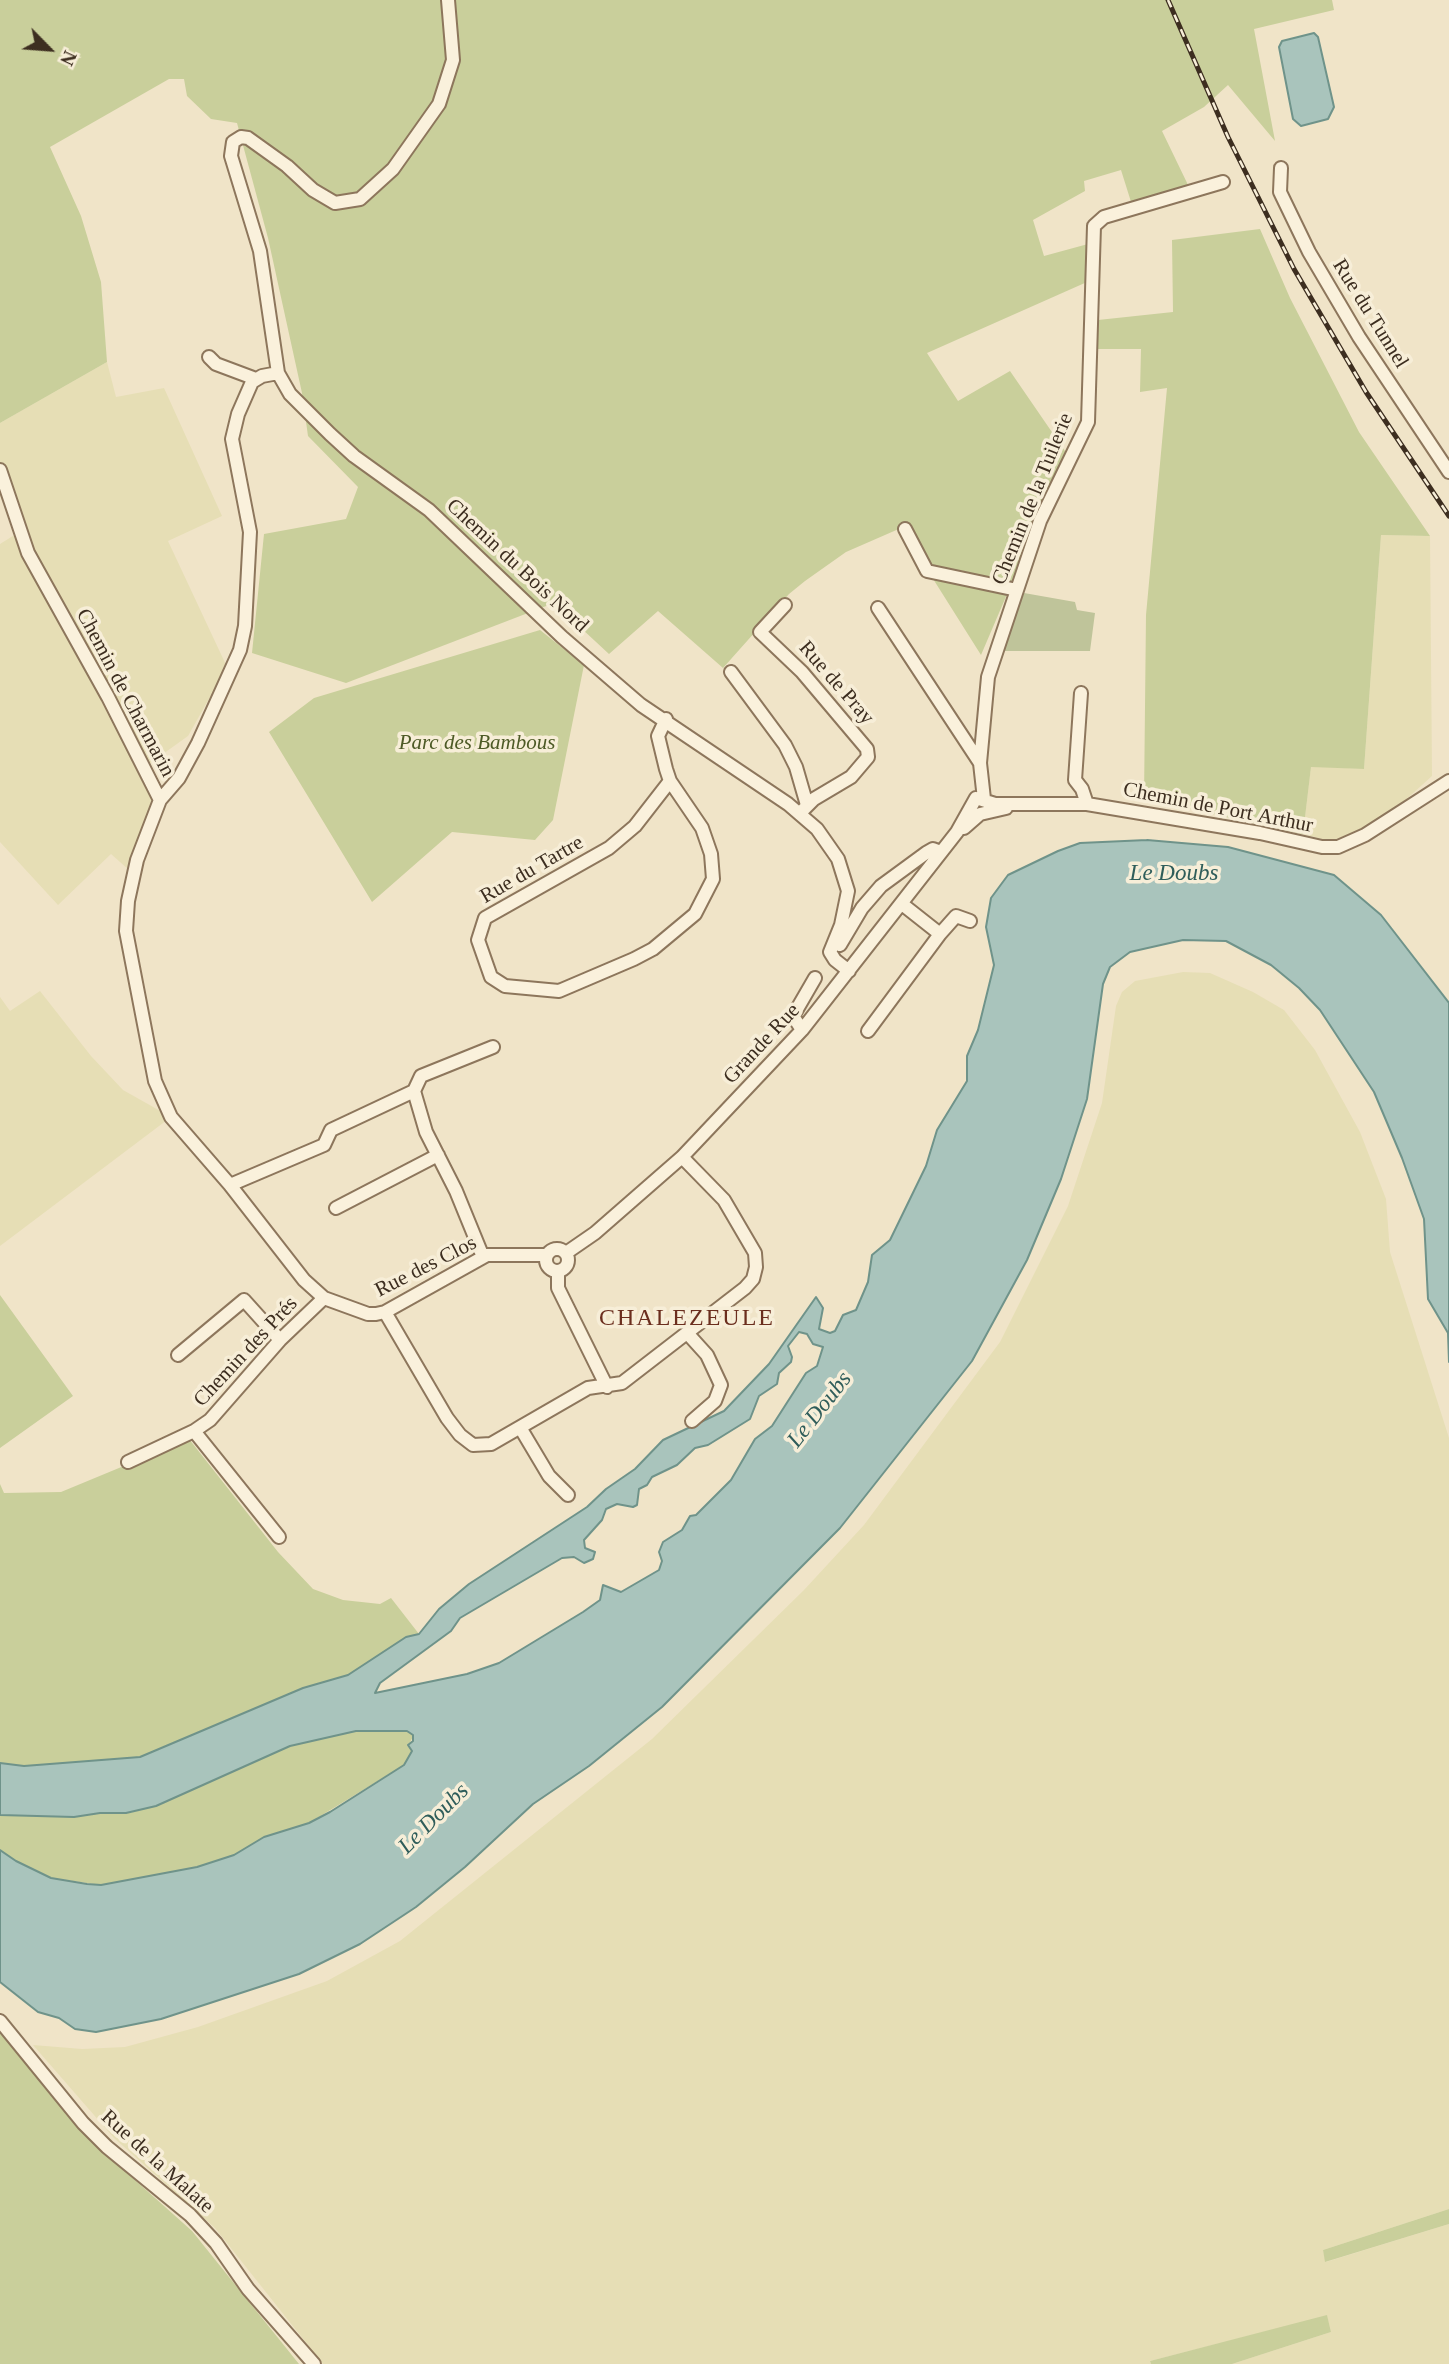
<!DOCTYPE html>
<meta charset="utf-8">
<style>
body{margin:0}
#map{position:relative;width:1449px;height:2364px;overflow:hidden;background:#f0e4c8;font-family:Georgia,serif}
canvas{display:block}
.north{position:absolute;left:14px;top:14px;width:70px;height:70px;-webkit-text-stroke:5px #f7eed8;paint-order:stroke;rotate:115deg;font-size:19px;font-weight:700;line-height:28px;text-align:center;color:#3d2e20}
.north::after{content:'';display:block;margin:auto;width:24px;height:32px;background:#3d2e20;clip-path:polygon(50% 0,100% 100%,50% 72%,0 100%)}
</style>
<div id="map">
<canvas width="1449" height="2364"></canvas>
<div class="north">N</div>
</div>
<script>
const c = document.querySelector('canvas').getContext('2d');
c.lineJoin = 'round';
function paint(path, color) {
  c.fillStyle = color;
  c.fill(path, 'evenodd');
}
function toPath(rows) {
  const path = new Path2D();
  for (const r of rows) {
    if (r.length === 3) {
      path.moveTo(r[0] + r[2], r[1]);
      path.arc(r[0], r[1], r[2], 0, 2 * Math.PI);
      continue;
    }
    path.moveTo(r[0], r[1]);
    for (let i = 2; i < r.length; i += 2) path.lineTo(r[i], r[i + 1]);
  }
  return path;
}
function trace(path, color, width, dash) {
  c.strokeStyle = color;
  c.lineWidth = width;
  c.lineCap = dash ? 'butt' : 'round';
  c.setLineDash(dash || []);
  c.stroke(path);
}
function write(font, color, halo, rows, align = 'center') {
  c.font = font + ' Georgia,serif';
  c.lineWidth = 7;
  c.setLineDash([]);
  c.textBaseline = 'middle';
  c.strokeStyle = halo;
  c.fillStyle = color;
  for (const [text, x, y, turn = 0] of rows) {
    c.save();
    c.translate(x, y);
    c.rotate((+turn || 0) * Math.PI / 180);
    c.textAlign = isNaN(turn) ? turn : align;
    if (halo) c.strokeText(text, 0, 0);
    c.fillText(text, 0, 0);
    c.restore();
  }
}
paint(toPath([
 [107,362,116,397,164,388,222,516,168,541,227,667,188,736,142,769,154,796,153,804,129,870,111,854,58,905,0,842,0,544,16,534,0,487,0,423],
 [1381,535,1430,536,1432,776,1390,814,1356,833,1330,841,1303,834,1311,766,1364,769],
 [1183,972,1210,973,1253,992,1284,1010,1315,1050,1360,1132,1386,1199,1390,1252,1449,1438,1449,2209,1323,2250,1326,2262,1449,2224,1449,2364,1232,2364,1331,2332,1327,2316,1150,2361,1151,2364,323,2364,215,2228,114,2138,33,2045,82,2049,125,2047,198,2027,327,1981,400,1941,652,1739,804,1590,864,1525,1000,1342,1068,1206,1102,1103,1116,1006,1122,992,1135,981],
 [40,991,91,1056,123,1090,171,1117,0,1246,0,997,10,1011]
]), '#e6deb5');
paint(toPath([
 [0,0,1332,0,1334,10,1254,29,1275,141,1228,85,1204,107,1162,131,1189,187,1132,205,1121,170,1084,181,1085,191,1033,220,1044,256,1088,244,1087,282,927,353,958,401,1010,371,1067,454,981,655,901,528,846,552,805,581,789,594,723,668,658,611,609,654,554,603,346,683,252,653,264,534,346,519,358,487,308,436,302,393,268,238,237,123,211,119,187,96,184,79,169,79,50,147,81,216,101,282,107,362,0,423],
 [1260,229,1290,298,1359,432,1430,536,1381,535,1364,769,1311,767,1303,834,1144,799,1146,615,1167,388,1140,392,1141,349,1097,349,1098,320,1173,312,1172,240],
 [540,630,584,665,553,820,535,840,452,832,372,902,269,732,314,698],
 [0,1295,73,1396,0,1448],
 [189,1439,278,1552,313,1589,343,1600,380,1604,391,1598,419,1634,406,1637,348,1675,303,1688,140,1757,23,1766,0,1763,0,1484,4,1493,61,1492],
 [356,1731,407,1731,414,1735,408,1746,412,1751,410,1757,404,1765,309,1823,264,1837,234,1855,197,1867,101,1885,51,1878,15,1861,0,1850,0,1815,74,1817,100,1813,126,1813,156,1806,290,1746],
 [0,2029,117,2164,192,2231,299,2364,0,2364],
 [1449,2209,1449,2224,1325,2262,1323,2250],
 [1327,2315,1331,2332,1232,2364,1151,2364,1150,2361]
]), '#c9cf9b');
paint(toPath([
 [1024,593,1075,602,1077,610,1095,613,1090,651,1002,651]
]), '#bfc49a');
const water = toPath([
 [1314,33,1318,37,1334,107,1328,119,1301,126,1293,119,1279,47,1282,41,1314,33],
 [1147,840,1228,847,1334,875,1381,915,1449,1003,1449,1362,1448,1333,1428,1299,1424,1219,1402,1158,1374,1092,1320,1010,1299,988,1271,965,1226,941,1183,940,1130,952,1110,967,1103,984,1087,1099,1061,1179,1027,1260,972,1361,840,1528,662,1707,589,1766,533,1804,465,1867,416,1907,360,1944,299,1974,161,2019,96,2032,75,2029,59,2018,38,2012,0,1982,0,1850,16,1861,51,1878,87,1884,101,1885,197,1867,234,1855,264,1837,309,1823,330,1812,404,1765,412,1751,408,1745,413,1741,413,1735,407,1731,356,1731,290,1746,156,1806,126,1813,100,1813,74,1817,0,1815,0,1763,24,1766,140,1757,303,1688,348,1675,406,1637,419,1634,439,1609,469,1584,587,1507,606,1489,635,1469,663,1440,724,1411,769,1364,816,1297,823,1308,819,1329,830,1333,835,1331,843,1315,856,1310,868,1282,872,1255,890,1240,926,1166,937,1130,967,1081,967,1056,978,1030,994,965,986,927,991,898,1008,875,1058,851,1080,843,1147,840],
 [799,1332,807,1334,813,1344,823,1347,817,1366,806,1373,772,1426,755,1439,731,1480,696,1515,690,1516,682,1530,663,1542,659,1552,662,1561,659,1570,621,1592,603,1585,600,1600,583,1612,499,1663,467,1674,375,1693,380,1683,451,1631,460,1618,562,1558,574,1557,584,1563,593,1559,595,1552,585,1548,584,1540,602,1520,606,1509,617,1504,633,1507,637,1505,639,1489,647,1485,652,1477,677,1465,695,1448,708,1445,750,1419,759,1396,777,1384,779,1373,791,1362,792,1357,788,1346,799,1332]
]);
paint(water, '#a9c4bc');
trace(water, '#6f938a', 2);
const minor = toPath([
 [448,0,453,60,439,104,393,169,360,199,335,203,313,190,287,166,248,138,241,137,233,142,231,156,260,251,278,373,290,394,330,434,354,456,429,510,562,637,641,705,788,804,817,829,838,859,848,891,841,925,830,952,835,960,849,971],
 [1281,168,1280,192,1309,252,1359,337,1449,472],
 [209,357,216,364,256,379],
 [278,373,262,376,252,382,238,414,232,439,250,532,245,626,240,650,198,743,179,778,160,800,137,860,128,901,126,931,155,1081,171,1117,230,1185,304,1280,324,1298,368,1314,376,1314,385,1312,487,1255,547,1255],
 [0,470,28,553,108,697,160,800],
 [905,529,927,571,1017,590],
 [785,605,760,632,802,672,867,749,868,757,851,777,814,799,800,813],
 [878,608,980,763],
 [731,672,785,745,796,767,807,805],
 [1081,693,1075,780,1082,789,1087,804],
 [666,719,658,736,666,769,670,781,702,828,711,854,713,879,695,914,653,949,634,959,559,991,505,986,491,977,478,940,485,918,609,848,635,826,670,781],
 [984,799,980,763,988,677,1040,521,1088,422,1094,226,1104,217,1223,182],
 [964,828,980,814,1006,808],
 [940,934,956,916,970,921],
 [840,945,862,908,881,886,926,853,933,849,941,852],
 [802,1030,793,1016,815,978],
 [868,1031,940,934,902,904],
 [414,1091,426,1132,456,1191,483,1257],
 [414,1091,421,1076,493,1047],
 [230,1185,324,1145,331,1130,414,1091],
 [336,1208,438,1155],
 [557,1260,11],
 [566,1253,595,1233,682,1157,802,1030,957,832,976,798,995,804,1087,804,1260,833,1322,847,1338,847,1365,835,1449,781],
 [558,1272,558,1288,607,1387],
 [385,1312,447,1418,460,1435,473,1445,491,1444,588,1388,622,1383,745,1288,753,1279,756,1267,755,1253,724,1200,682,1157],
 [688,1334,707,1355,721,1385,715,1401,692,1421],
 [178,1355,244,1300,280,1340],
 [521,1429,549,1476,568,1495],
 [194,1431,279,1537],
 [128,1462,194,1431,210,1420,280,1340,324,1298],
 [0,2021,83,2123,107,2147,190,2215,216,2243,248,2289,314,2364]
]);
trace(minor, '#8d765c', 16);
trace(minor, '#faf1dc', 12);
const rail = toPath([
 [1168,0,1228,137,1294,269,1366,392,1449,516]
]);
trace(rail, '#3d2e20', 5);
trace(rail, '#f7eed8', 2.5, [8]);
write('21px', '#3d2e20', '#f7eed8', [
 ["Rue du Tunnel",1370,314,58],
 ["Chemin de la Tuilerie",1033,499,-68],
 ["Chemin du Bois Nord",517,566,43],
 ["Rue de Pray",836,683,49],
 ["Chemin de Charmarin",125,693,62],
 ["Chemin de Port Arthur",1218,808,11],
 ["Rue du Tartre",532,870,-30],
 ["Grande Rue",762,1044,-47],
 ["Rue des Clos",426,1267,-27],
 ["Chemin des Prés",246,1352,-47],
 ["Rue de la Malate",157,2162,42]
]);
write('italic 21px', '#4d5a26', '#f7eed8', [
 ["Parc des Bambous",477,743]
]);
write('italic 23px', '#2f5d5a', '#f7eed8', [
 ["Le Doubs",1174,874],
 ["Le Doubs",820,1410,-52],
 ["Le Doubs",434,1819,-45]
]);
c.letterSpacing = '2px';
write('24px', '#6b2e1e', '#f7eed8', [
 ["CHALEZEULE",687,1319]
]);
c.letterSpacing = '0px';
</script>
